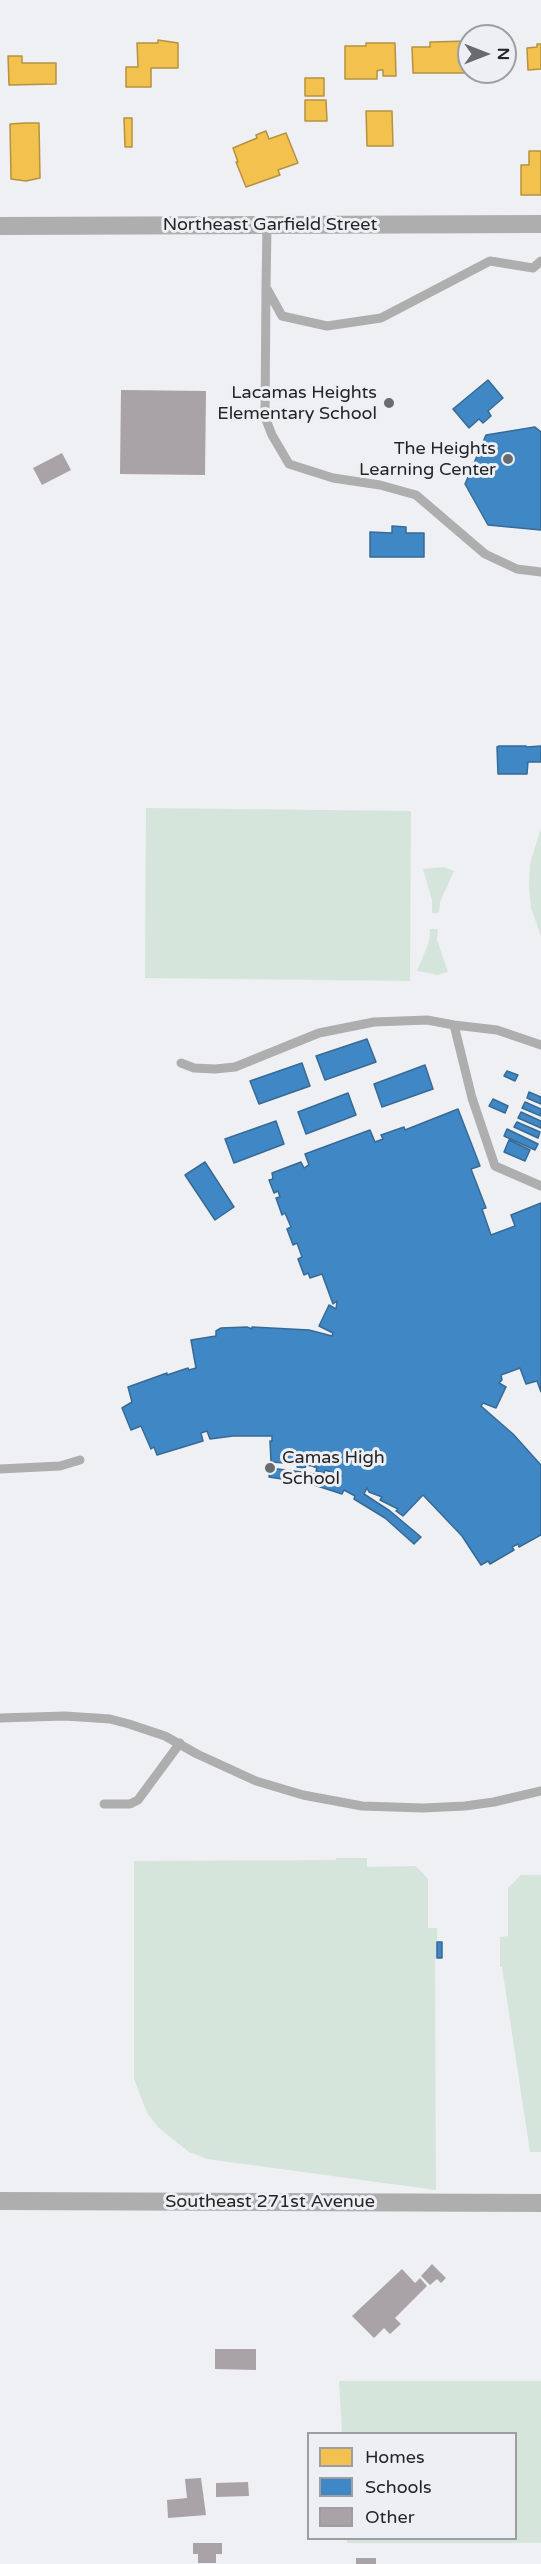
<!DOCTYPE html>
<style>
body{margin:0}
#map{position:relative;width:541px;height:2564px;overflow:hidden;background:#eef0f3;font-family:"Varela Round",sans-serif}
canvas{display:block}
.legend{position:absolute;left:307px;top:2432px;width:210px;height:108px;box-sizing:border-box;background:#edeff4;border:2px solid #9c9ea1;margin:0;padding:8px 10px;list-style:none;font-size:18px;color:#232425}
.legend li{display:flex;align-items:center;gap:12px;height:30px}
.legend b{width:30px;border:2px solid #9c9ea1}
.north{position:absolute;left:457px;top:24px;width:60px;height:60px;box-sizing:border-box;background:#edeff4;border:2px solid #9c9ea1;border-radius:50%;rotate:90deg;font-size:16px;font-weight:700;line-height:24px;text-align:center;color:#232425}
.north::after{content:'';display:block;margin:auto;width:21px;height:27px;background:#6a6b6d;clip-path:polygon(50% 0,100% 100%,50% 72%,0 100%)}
</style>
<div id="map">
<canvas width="541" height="2564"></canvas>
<ul class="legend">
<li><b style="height:16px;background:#f2c14e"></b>Homes</li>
<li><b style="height:16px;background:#3f88c5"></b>Schools</li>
<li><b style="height:16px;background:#a9a2a6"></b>Other</li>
</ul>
<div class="north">N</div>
</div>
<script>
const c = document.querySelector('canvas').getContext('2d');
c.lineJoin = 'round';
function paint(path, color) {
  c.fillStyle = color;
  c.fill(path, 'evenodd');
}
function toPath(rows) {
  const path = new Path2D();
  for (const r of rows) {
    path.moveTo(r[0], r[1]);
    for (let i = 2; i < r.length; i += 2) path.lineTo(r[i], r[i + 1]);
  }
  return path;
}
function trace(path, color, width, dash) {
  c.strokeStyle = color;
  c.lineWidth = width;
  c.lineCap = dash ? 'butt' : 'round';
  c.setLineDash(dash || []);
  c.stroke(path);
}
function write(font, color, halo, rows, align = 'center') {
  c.font = font + ' "Varela Round",sans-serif';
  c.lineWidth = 6;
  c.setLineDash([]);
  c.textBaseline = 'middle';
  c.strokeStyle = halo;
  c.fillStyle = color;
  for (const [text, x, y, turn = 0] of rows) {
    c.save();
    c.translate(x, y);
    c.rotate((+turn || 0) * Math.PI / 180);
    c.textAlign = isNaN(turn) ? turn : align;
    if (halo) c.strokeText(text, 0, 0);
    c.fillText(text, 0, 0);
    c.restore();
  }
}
paint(toPath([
 [146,808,411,811,410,981,145,978],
 [541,828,541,936,531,908,529,886,530,864],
 [444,867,454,871,440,902,439,913,432,913,432,900,423,869],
 [430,929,438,929,437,940,448,972,438,975,417,971,429,942],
 [336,1858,367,1858,367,1867,416,1866,428,1879,428,1928,437,1928,437,1958,435,1959,436,2190,207,2159,189,2152,159,2128,147,2113,134,2079,134,1861,336,1860],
 [521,1875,541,1875,541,2152,530,2152,502,1967,500,1967,500,1937,508,1936,508,1888],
 [339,2381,541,2381,541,2543,347,2543,347,2539,516,2538,516,2434,342,2433]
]), '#d5e5dc');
const homes = toPath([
 [158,40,178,43,178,68,151,68,151,87,126,87,126,67,138,67,137,43,158,43,158,40],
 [469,41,470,73,413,73,412,47,430,47,430,42,469,41],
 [366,43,395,43,396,76,383,76,383,70,380,70,377,71,377,79,345,79,345,46,366,46,366,43],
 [537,44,541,44,541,69,528,70,527,48,537,47,537,44],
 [8,56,22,56,22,63,56,63,56,84,9,85,8,56],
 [305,78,324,78,324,96,305,96,305,78],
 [305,100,326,100,327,121,305,121,305,100],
 [366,111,392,111,393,146,367,146,366,111],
 [124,118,132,118,132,147,125,147,124,118],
 [25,123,39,123,40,178,26,181,11,179,10,124,25,123],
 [266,131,269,139,286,133,298,163,278,170,280,175,246,187,236,162,238,162,233,148,257,138,256,135,266,131],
 [529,151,541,151,541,195,521,195,521,165,529,165,529,151]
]);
paint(homes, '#f2c14e');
trace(homes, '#b49242', 1.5);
const schools = toPath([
 [488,380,503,398,488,411,491,416,483,423,479,419,469,428,453,409,488,380],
 [535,427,541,432,541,530,488,525,465,484,486,435,535,427],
 [392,526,406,527,406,533,424,533,424,557,370,557,370,532,392,533,392,526],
 [499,746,526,746,527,747,541,746,541,762,528,762,527,774,498,774,497,747,499,746],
 [367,1039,376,1062,325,1080,316,1056,367,1039],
 [302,1063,310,1086,259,1104,250,1081,302,1063],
 [425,1065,433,1089,382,1107,374,1084,425,1065],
 [507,1071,518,1075,515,1081,504,1076,507,1071],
 [529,1092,541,1097,541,1104,527,1098,529,1092],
 [348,1093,356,1115,306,1134,298,1112,348,1093],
 [493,1099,508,1106,505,1113,489,1106,493,1099],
 [525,1102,541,1109,541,1116,522,1108,525,1102],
 [458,1109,480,1166,471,1169,486,1208,482,1209,491,1235,515,1226,511,1215,541,1203,541,1392,537,1381,526,1384,520,1368,501,1375,502,1380,499,1383,506,1387,496,1408,483,1403,481,1406,513,1434,541,1465,541,1535,519,1547,518,1544,512,1547,514,1550,490,1564,488,1561,481,1565,462,1536,423,1495,403,1516,396,1511,398,1509,380,1500,382,1497,369,1492,367,1488,364,1494,390,1511,421,1537,414,1544,385,1518,354,1499,355,1496,344,1490,342,1494,308,1483,269,1477,270,1468,310,1473,339,1482,342,1476,325,1470,324,1473,316,1471,317,1468,312,1466,306,1465,305,1468,297,1467,298,1464,271,1462,270,1441,272,1441,272,1436,233,1436,210,1439,207,1431,201,1433,203,1441,157,1455,154,1447,151,1449,141,1426,131,1430,122,1408,132,1402,128,1387,167,1373,167,1375,188,1368,189,1370,196,1368,191,1340,216,1336,216,1331,221,1328,247,1327,252,1329,252,1327,309,1330,332,1336,333,1333,319,1326,329,1305,336,1309,337,1301,333,1304,322,1274,310,1278,308,1273,304,1275,298,1259,302,1257,297,1243,293,1245,287,1229,291,1227,285,1213,282,1215,276,1198,280,1197,278,1191,274,1193,269,1180,273,1179,272,1173,301,1162,304,1168,307,1166,309,1165,305,1154,370,1130,375,1142,383,1139,381,1135,404,1127,405,1130,458,1109],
 [521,1112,541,1121,541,1128,518,1118,521,1112],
 [276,1121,284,1144,234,1163,225,1139,276,1121],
 [517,1122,540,1132,538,1138,514,1127,517,1122],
 [507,1129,538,1144,535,1150,504,1136,507,1129],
 [509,1140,530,1150,525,1161,504,1152,509,1140],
 [205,1162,234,1207,215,1220,185,1175,205,1162],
 [437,1942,442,1942,442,1958,437,1958,437,1942]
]);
paint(schools, '#3f88c5');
trace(schools, '#376a95', 1.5);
paint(toPath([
 [121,390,206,391,205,475,120,474],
 [62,453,71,470,42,485,33,468],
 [432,2264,446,2278,441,2283,437,2279,430,2285,421,2276],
 [402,2269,415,2283,420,2278,427,2286,395,2318,401,2324,390,2334,384,2328,374,2338,352,2316],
 [215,2349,256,2349,256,2370,215,2369],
 [201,2478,206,2515,168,2518,167,2500,187,2498,185,2479],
 [248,2482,249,2496,216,2497,216,2483],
 [193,2543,222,2543,222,2554,216,2554,216,2563,198,2563,198,2554,193,2554],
 [356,2558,376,2558,376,2564,356,2564]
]), '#a9a2a6');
trace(toPath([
 [267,225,266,287,282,316,327,326,381,318,490,261,533,268,541,261],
 [266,287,265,417,272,435,289,464,333,478,380,485,416,495,485,554,517,569,541,572],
 [541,1045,497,1030,454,1025,472,1098,495,1166,541,1186],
 [181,1063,194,1068,215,1069,235,1067,319,1033,374,1022,427,1020,454,1025],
 [0,1469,60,1466,80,1460],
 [0,1718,65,1716,110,1719,129,1724,165,1736,197,1754,256,1781,303,1795,362,1806,423,1808,465,1806,494,1802,541,1791],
 [104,1804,130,1804,138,1800,180,1743]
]), '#adaead', 9);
trace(toPath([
 [0,226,541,224],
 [0,2201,541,2203]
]), '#adaead', 18);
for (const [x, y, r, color] of [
 [389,403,6,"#6a6b6d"],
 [508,459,6,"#6a6b6d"],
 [270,1468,6,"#6a6b6d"]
]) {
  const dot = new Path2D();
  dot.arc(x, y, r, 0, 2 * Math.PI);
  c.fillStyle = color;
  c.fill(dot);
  trace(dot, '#edeff4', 2);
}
write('18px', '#232425', '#edeff4', [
 ["Northeast Garfield Street",270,225],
 ["Southeast 271st Avenue",270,2202]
]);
write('18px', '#232425', '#edeff4', [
 ["Lacamas Heights",377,393],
 ["Elementary School",377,414],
 ["The Heights",496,449],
 ["Learning Center",496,470],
 ["Camas High",282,1458,"left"],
 ["School",282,1479,"left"]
], 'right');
</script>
